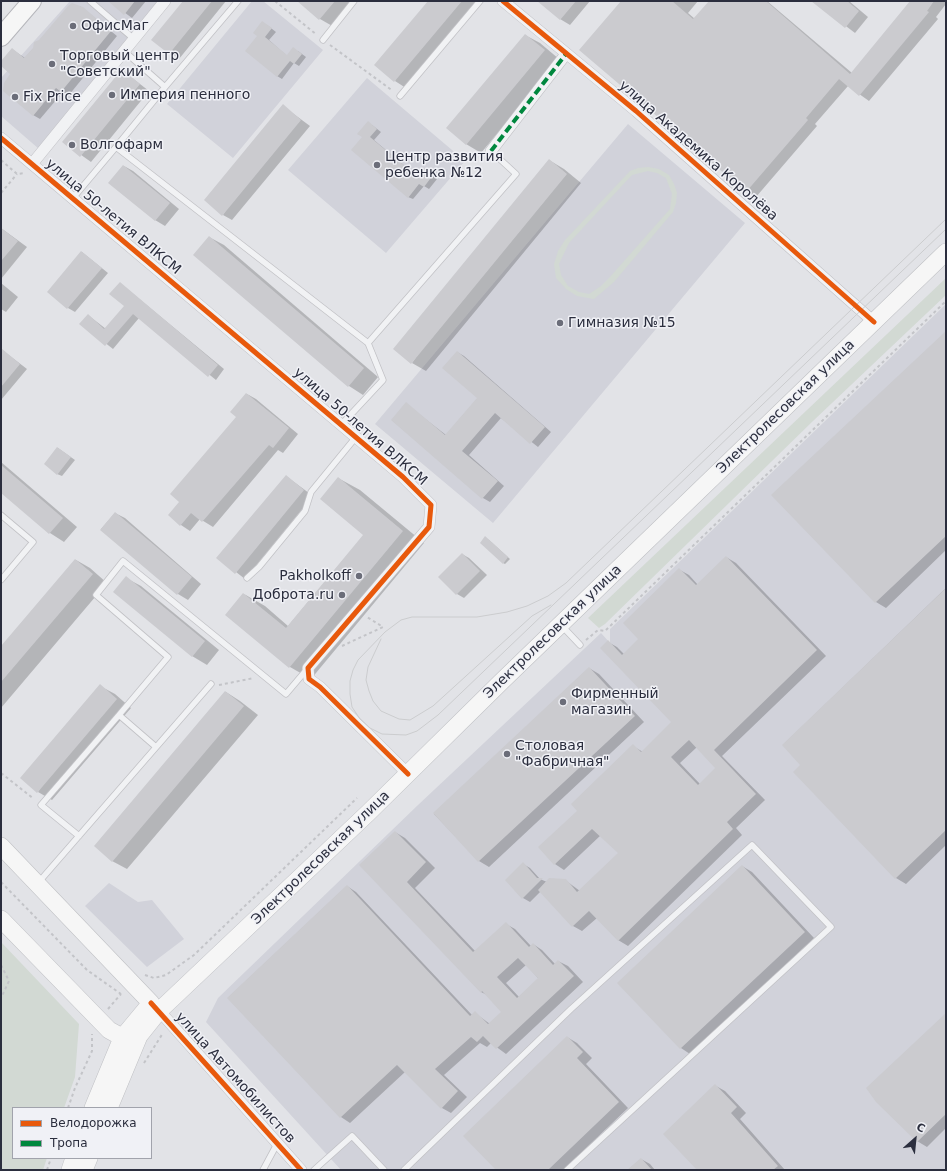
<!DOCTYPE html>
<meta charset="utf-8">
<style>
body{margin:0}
#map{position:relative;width:947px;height:1171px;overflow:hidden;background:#e2e3e7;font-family:"DejaVu Sans",sans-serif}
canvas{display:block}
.frame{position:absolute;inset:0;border:2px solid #2b2e3e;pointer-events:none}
.legend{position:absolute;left:12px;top:1107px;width:140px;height:52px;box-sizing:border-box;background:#f0f1f6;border:1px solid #a1a3ac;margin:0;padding:5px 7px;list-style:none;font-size:12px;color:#2b2e3e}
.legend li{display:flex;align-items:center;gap:8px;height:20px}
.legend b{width:20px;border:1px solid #a1a3ac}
.north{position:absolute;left:895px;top:1119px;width:40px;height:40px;-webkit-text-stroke:3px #f0f1f6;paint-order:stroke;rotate:27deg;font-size:11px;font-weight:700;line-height:16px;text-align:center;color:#2b2e3e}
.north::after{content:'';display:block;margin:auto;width:14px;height:18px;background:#2b2e3e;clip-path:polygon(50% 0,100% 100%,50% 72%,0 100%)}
</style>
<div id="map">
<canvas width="947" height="1171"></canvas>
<div class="frame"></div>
<ul class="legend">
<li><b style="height:5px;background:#e8590c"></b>Велодорожка</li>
<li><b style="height:5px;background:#00873e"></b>Тропа</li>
</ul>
<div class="north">С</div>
</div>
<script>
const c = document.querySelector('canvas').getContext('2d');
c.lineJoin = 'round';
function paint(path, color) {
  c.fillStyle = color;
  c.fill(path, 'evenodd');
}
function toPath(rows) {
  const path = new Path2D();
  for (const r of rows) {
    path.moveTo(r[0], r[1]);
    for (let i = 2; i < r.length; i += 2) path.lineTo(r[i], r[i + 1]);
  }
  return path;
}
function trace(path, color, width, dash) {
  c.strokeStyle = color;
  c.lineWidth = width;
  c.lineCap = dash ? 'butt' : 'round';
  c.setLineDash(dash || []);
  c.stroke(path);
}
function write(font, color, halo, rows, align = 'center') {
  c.font = font + ' "DejaVu Sans",sans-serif';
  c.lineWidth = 3;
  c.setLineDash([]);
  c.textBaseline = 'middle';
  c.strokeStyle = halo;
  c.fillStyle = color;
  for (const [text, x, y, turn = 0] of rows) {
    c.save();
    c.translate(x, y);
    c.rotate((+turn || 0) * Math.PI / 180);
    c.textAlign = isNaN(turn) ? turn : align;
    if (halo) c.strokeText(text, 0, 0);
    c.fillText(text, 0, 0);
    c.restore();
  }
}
paint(toPath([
 [70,1,161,1,39,149,1,116,1,78],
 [252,1,263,1,323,50,233,158,167,104],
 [367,78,465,161,386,253,288,170],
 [628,124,745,223,493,523,375,424],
 [946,304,946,1170,341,1170,206,1022,218,998,418,805,601,633,610,643,610,629],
 [109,883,138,902,152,900,184,939,147,967,85,906]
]), '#d1d2da');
paint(toPath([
 [648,167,659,169,669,175,674,184,677,193,676,203,673,212,614,282,594,299,577,296,566,289,556,278,554,264,558,251,565,240,630,171,638,168],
 [648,171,657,173,666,178,672,194,670,209,609,278,601,286,589,294,579,292,568,286,561,275,559,264,569,243,632,175],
 [946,278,946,295,813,421,605,624,599,628,588,618],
 [1,942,79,1024,75,1077,64,1108,13,1108,13,1158,47,1158,43,1170,1,1170]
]), '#d2d9d3');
paint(toPath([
 [109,1,146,1,132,18],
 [184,1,226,1,179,59,153,39],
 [303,1,356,1,334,27,320,19],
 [429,1,483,1,409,90,395,81],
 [538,1,590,1,570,25,560,19],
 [622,1,698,1,688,13,695,19,710,1,767,1,852,73,911,1,946,1,946,4,936,17,938,19,869,101,848,86,815,124,817,126,756,197,747,192,581,49],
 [813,1,849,1,868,17,855,33],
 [80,6,117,36,69,95,63,92,40,119,33,115,11,74,1,65,1,63,12,49,25,58,40,41],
 [267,25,276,32,269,40,287,56,298,51,306,57,299,66,294,63,282,79,277,76,258,36],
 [525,35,540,43,559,59,481,153,466,144],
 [122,70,149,91,91,162,63,142],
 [283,106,310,126,232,220,223,215],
 [372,125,381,132,374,140,418,177,424,169,437,179,429,189,424,186,413,199,408,197,363,137],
 [549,160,564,169,581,183,426,371,412,363],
 [124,166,133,171,179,209,165,226,155,220],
 [1,228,27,247,1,279],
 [209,237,224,245,378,377,363,395,349,386,195,254],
 [82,252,108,273,75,312,68,308],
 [1,283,18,297,6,312,1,309],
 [120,283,224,369,216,380,139,318,113,349,81,324,88,315,106,329,125,306],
 [946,333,946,550,886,608,876,602,773,495],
 [1,349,27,369,1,400],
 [457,352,464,356,551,432,538,447,501,418,469,455,504,486,490,502,483,498,392,420,406,404,446,435,478,398],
 [247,394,256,399,298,434,283,453,278,450,213,527,200,519,190,531,181,525,180,502,237,417],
 [58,448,75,460,62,476,57,474],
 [1,462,77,527,64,542,50,533,1,491],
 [286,476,313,496,245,579,218,558],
 [338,478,360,490,424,543,311,679,290,667,244,594,265,606,288,626,364,535],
 [115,513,125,518,201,584,188,600,178,594,101,529],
 [488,539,510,559,505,564,503,563],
 [462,554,469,558,487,575,464,598,457,594],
 [726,557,736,563,826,656,722,756,765,800,736,828,742,835,628,946,618,940,597,918,582,931,573,926,541,891,530,902,523,898,523,864,530,868,540,879,547,882,565,880,580,891,620,853,601,835,564,870,555,864,579,811,633,746,643,752,673,722,608,642,617,647,624,654,639,639,680,570,689,575,698,585],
 [697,747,717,768,700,784,680,763],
 [76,560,90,568,107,583,1,708,1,648],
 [126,578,141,586,219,650,207,665,192,656],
 [946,588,946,845,906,884,896,878,802,765,783,745],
 [589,668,599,674,644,722,489,867,479,861,434,814],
 [100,686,115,694,131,708,52,800,38,792],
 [226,692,240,701,258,715,127,869,112,861],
 [395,832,405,838,435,868,415,888,476,952,506,924,515,929,531,946,533,944,542,950,555,964,558,961,568,966,583,982,506,1054,491,1043,487,1047,480,1043,444,1075,467,1097,451,1113,442,1108,405,1072,350,1123,341,1117,228,998,347,886,356,892,472,1015,475,1013,490,1024,503,1012,487,995,481,992,361,865],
 [526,965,539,979,519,997,506,983],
 [742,866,752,872,814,938,690,1054,681,1048,619,983],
 [946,1014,946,1128,927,1147,917,1141],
 [567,1037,577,1043,592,1058,586,1064,628,1108,563,1170,497,1170],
 [716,1086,725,1091,746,1113,740,1119,785,1170,696,1170],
 [641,1159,650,1164,655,1170,628,1170]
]), '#0003');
paint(toPath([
 [108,1,135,1,124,15],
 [183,1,212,1,169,54,151,40],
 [297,1,335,1,319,20],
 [428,1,462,1,394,82,374,65],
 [537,1,576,1,560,20],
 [621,1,672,1,693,19,709,1,766,1,850,74,910,1,934,1,927,11,929,12,859,96,839,79,806,118,808,120,746,192,579,50],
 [811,1,847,1,859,11,845,28],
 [72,3,83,7,111,31,61,92,56,88,33,116,3,91,4,83,10,74,1,66,1,61,12,48,24,58,33,48,34,42,39,40,68,6],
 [262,21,272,28,265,37,287,55,293,47,302,54,294,64,290,61,277,77,245,51,257,36,253,33],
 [525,34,545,50,466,145,446,128],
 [122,69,140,84,80,157,62,142],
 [283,104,301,120,222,216,204,200],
 [368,121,377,129,370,137,417,176,424,168,433,175,424,187,419,184,408,198,351,150,362,137,357,134],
 [549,159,567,174,411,364,393,349],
 [123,165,170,203,155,221,108,183],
 [1,228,18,241,1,261],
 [209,236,364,368,348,387,193,255],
 [81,251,102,268,67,309,47,292],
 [120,282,218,365,208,377,133,314,105,346,79,324,88,314,104,329,124,306,109,294],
 [946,331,946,536,875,603,771,495],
 [1,348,20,364,1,387],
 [457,351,545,427,530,444,495,413,462,451,498,481,482,499,391,420,406,402,445,435,477,398,442,368],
 [246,393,289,428,273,448,269,445,202,522,191,513,180,526,168,515,179,502,170,494,236,417,230,412],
 [57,447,71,457,57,475,44,464],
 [1,465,63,518,49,534,1,493],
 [286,475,304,490,235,574,216,558],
 [338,477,403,531,289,668,225,615,243,593,286,628,363,535,320,499],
 [115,512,192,577,177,595,100,530],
 [485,536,508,557,503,564,480,543],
 [462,553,480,571,456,595,438,577],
 [726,556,817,650,714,750,756,794,727,822,733,829,618,941,589,911,572,927,538,890,549,878,566,879,577,892,618,853,592,829,554,865,538,847,577,811,571,804,633,744,641,752,671,722,600,648,608,640,622,655,638,639,623,623,679,568,696,585],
 [689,740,715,768,698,785,671,757],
 [75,559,93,574,1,682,1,646],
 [126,576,205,641,192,657,113,592],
 [946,588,946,830,895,879,793,772,800,765,782,745],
 [589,667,635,716,478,862,433,813],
 [100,684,117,699,37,793,20,778],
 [225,691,244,706,112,862,94,846],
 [395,831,426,862,407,882,473,952,506,922,529,947,533,943,553,965,558,960,574,976,496,1049,483,1036,477,1042,471,1037,435,1069,458,1091,441,1109,397,1065,340,1118,227,998,347,885,470,1016,475,1011,488,1024,501,1012,482,991,481,993,359,865],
 [518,958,538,978,517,998,497,977],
 [523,862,537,878,543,878,522,899,505,880],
 [742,865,805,932,680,1049,617,983],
 [946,1013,946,1114,917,1142,876,1102,866,1088],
 [567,1036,583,1052,577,1058,619,1102,548,1170,496,1170,463,1136],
 [715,1084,737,1107,731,1113,778,1166,773,1170,697,1170,663,1134],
 [641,1158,652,1170,627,1170]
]), '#cbcbcf');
const service = toPath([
 [90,1,134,39],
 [323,40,354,1],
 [124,51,165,87,238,1],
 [165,87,116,147,368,343],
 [400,96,480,1],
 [73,198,116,147],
 [341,425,383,380,368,343,516,174,491,151],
 [1,515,33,542,1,580],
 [247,578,259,567,305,511,311,492,356,437],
 [562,626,580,645],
 [156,747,119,715,168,657,96,595,123,561,286,694,308,668],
 [79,836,41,805,119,715],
 [38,883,211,684],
 [263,1170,277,1144],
 [314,1170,352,1136,384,1170],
 [404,1170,571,1009,752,845,831,927,567,1170]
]);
const minor = toPath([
 [503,1,636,111,874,322],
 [1,138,403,477,431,505,429,527,308,668,309,679,320,687,408,774],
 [491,151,566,54],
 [32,164,165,1],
 [155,1006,301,1170]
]);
const primary = toPath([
 [1,846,151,1003],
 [1,919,109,1030,129,1041,139,1036,159,1011,368,813,502,681,946,252],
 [93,1108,122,1038,151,1003],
 [109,1108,139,1036],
 [70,1170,74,1158],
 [84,1170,89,1158]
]);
const trunk = toPath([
 [1,37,32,1]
]);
trace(service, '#c1c1c5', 7);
trace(minor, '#c1c1c5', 12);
trace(primary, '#bfc0c4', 18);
trace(trunk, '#b5b6bb', 20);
trace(toPath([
 [275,1,317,35],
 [330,45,393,91],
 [1,160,17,174,25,173],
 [1,193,17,174],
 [586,640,598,630,605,631,946,301],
 [342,646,383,627,367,617],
 [219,685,254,678],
 [1,773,34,799],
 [1,882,87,970,121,994],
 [1,965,9,981,1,998],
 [145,975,154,978,166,975,194,955,357,798],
 [108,1009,121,994],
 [144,1063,163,1033],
 [68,1108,75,1088,92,1051,92,1034],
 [47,1170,51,1158]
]), '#c3c4c8', 2, [3, 3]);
trace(service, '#f1f2f4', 5.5);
trace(minor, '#f1f2f4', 11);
trace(primary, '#f6f6f6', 17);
trace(trunk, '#f6f6f6', 18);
trace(toPath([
 [946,219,566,583,548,596,527,606,507,612,477,617,412,617,401,620,385,632,358,660,353,670,350,681,350,694,352,707,360,719,370,728,382,734,406,735,417,731,438,715,946,229],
 [381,639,368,667,366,680,369,691,373,701,381,711,399,719,410,720,433,706,532,616,551,605]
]), '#cbccce', 1);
trace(toPath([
 [491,151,566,54]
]), '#00873e', 4, [8, 4]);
trace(toPath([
 [503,1,636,111,874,322],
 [1,138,403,477,431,505,429,527,308,668,309,679,320,687,408,774],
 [151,1003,301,1170]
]), '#e8590c', 5);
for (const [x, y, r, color] of [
 [73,26,4,"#6b6d79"],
 [52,64,4,"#6b6d79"],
 [112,95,4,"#6b6d79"],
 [15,97,4,"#6b6d79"],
 [72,145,4,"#6b6d79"],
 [377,165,4,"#6b6d79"],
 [560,323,4,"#6b6d79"],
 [359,576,4,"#6b6d79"],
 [342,595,4,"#6b6d79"],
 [563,702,4,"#6b6d79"],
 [507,754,4,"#6b6d79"]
]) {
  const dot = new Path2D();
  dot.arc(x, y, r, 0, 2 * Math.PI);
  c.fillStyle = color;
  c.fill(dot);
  trace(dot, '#f0f1f6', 1.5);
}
write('14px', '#2b2e3e', '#f0f1f6', [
 ["ОфисМаг",81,26],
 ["Торговый центр",60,56],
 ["\"Советский\"",60,72],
 ["Империя пенного",120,95],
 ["Fix Price",23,97],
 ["Волгофарм",80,145],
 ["Центр развития",385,157],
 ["ребенка №12",385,173],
 ["Гимназия №15",568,323],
 ["Pakholkoff",351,576,"right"],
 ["Доброта.ru",334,595,"right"],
 ["Фирменный",571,694],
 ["магазин",571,710],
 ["Столовая",515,746],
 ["\"Фабричная\"",515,762]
], 'left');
write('14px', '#2b2e3e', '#f0f1f6', [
 ["улица Академика Королёва",698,151,41],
 ["улица 50-летия ВЛКСМ",113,217,40],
 ["Электролесовская улица",786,407,-44],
 ["улица 50-летия ВЛКСМ",360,427,41],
 ["Электролесовская улица",553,632,-44],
 ["Электролесовская улица",321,858,-44],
 ["улица Автомобилистов",235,1078,48]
]);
</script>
